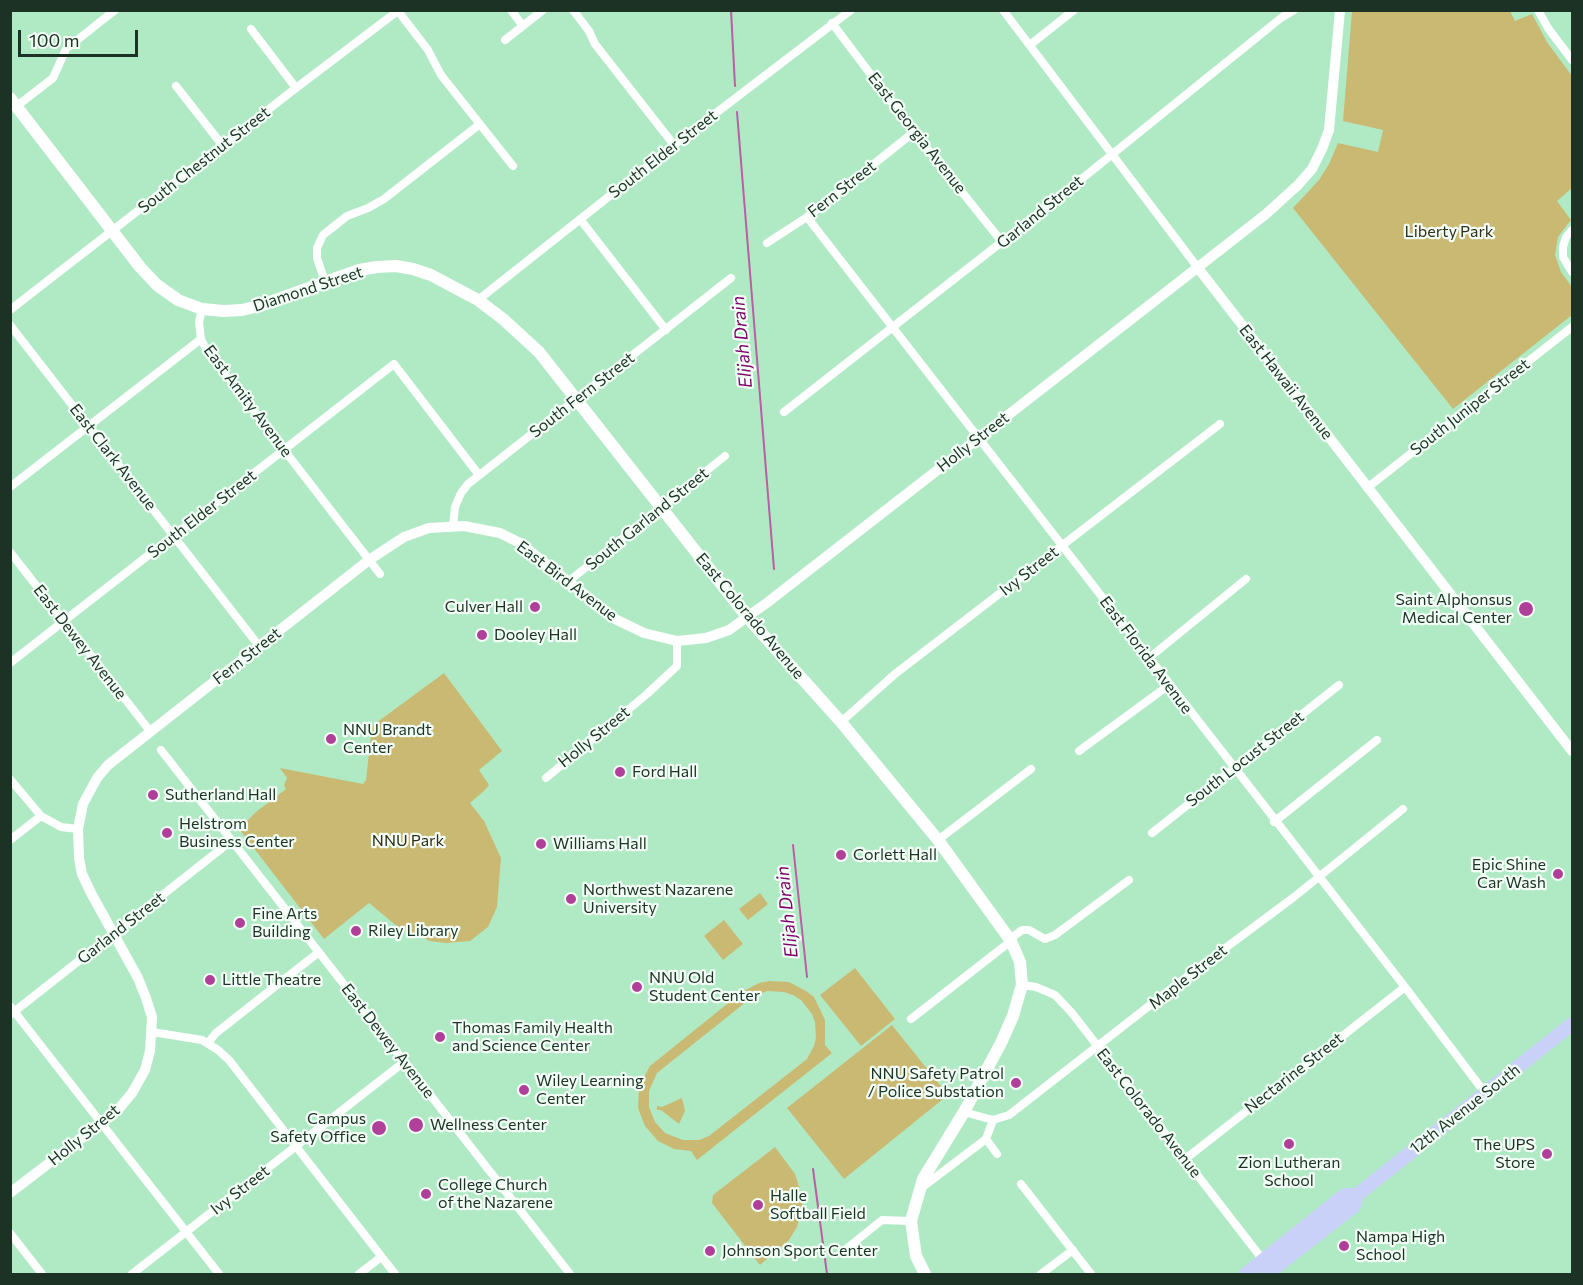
<!DOCTYPE html>
<style>
body{margin:0}
#map{position:relative;width:1583px;height:1285px;overflow:hidden;background:#b0eac5;font-family:Commissioner,sans-serif}
canvas{display:block}
.frame{position:absolute;inset:0;border:12px solid #1b3224;pointer-events:none}
.scale{position:absolute;left:18px;top:30px;width:120px;height:27px;box-sizing:border-box;border:3px solid #1b3224;border-top:0;padding-left:8px;font-size:18px;line-height:21px;white-space:nowrap;color:#1b3224;-webkit-text-stroke:4px #f3fef6;paint-order:stroke}
</style>
<div id="map">
<canvas width="1583" height="1285"></canvas>
<div class="frame"></div>
<div class="scale">100 m</div>
</div>
<script>
const c = document.querySelector('canvas').getContext('2d');
c.lineJoin = 'round';
function paint(path, color) {
  c.fillStyle = color;
  c.fill(path, 'evenodd');
}
function toPath(rows) {
  const path = new Path2D();
  for (const r of rows) {
    path.moveTo(r[0], r[1]);
    for (let i = 2; i < r.length; i += 2) path.lineTo(r[i], r[i + 1]);
  }
  return path;
}
function trace(path, color, width, dash) {
  c.strokeStyle = color;
  c.lineWidth = width;
  c.lineCap = dash ? 'butt' : 'round';
  c.setLineDash(dash || []);
  c.stroke(path);
}
function write(font, color, halo, rows, align = 'center') {
  c.font = font + ' Commissioner,sans-serif';
  c.lineWidth = 4.5;
  c.setLineDash([]);
  c.textBaseline = 'middle';
  c.strokeStyle = halo;
  c.fillStyle = color;
  for (const [text, x, y, turn = 0] of rows) {
    c.save();
    c.translate(x, y);
    c.rotate((+turn || 0) * Math.PI / 180);
    c.textAlign = isNaN(turn) ? turn : align;
    if (halo) c.strokeText(text, 0, 0);
    c.fillText(text, 0, 0);
    c.restore();
  }
}
paint(toPath([
 [1352,11,1510,11,1515,21,1532,14,1547,42,1572,76,1572,188,1557,201,1571,220,1558,237,1555,255,1561,272,1572,287,1572,315,1453,409,1293,208,1319,180,1329,164,1338,143,1378,152,1383,130,1343,121],
 [444,673,502,751,479,770,489,785,485,790,470,803,484,821,501,858,497,907,488,927,470,941,446,943,430,941,398,927,369,903,324,939,239,829,256,812,286,789,284,785,287,778,280,768,363,784,366,780,372,726],
 [760,893,768,904,748,920,739,909],
 [724,920,743,944,723,960,704,936],
 [855,968,895,1019,861,1046,820,995],
 [769,981,789,982,806,991,814,997,825,1020,825,1045,832,1053,697,1160,691,1151,674,1149,658,1141,645,1126,638,1108,639,1086,650,1066,742,992,759,983],
 [767,991,784,992,793,995,801,1000,812,1014,815,1022,816,1038,814,1046,807,1059,709,1136,699,1140,683,1140,665,1133,655,1122,649,1107,649,1091,657,1073,751,998],
 [892,1025,948,1095,844,1179,787,1108],
 [682,1098,685,1111,679,1124,661,1110,657,1110,657,1106,662,1107],
 [775,1147,795,1174,802,1196,802,1207,797,1227,789,1240,760,1265,712,1203,713,1195]
]), '#cab972');
trace(toPath([
 [731,10,735,86],
 [737,112,774,569],
 [793,845,807,977],
 [813,1169,827,1274]
]), '#ba5ea5', 2);
trace(toPath([
 [511,10,523,26],
 [573,10,589,31,595,44,674,145],
 [1003,10,1198,268],
 [1538,10,1548,28,1572,60],
 [398,11,428,50,441,75,513,166],
 [832,23,914,132,1002,242],
 [251,29,296,88],
 [505,40,543,10],
 [1030,45,1074,10],
 [176,86,223,146],
 [17,106,53,78,66,49,71,45,115,10],
 [807,217,1405,987,1485,1093],
 [580,219,666,330],
 [1572,230,1566,237,1563,247,1563,257,1572,272],
 [767,243,807,217,914,132],
 [325,282,317,258,317,248,323,235,347,216,368,208,384,199,480,124],
 [478,300,674,145,851,10],
 [202,309,199,322,201,339,206,349,380,574],
 [10,310,296,88,399,10],
 [10,325,259,646],
 [784,412,1063,194,1281,18,1294,10],
 [10,487,201,339],
 [1367,488,1572,327],
 [453,526,455,507,461,493,468,484,731,278],
 [10,552,150,731],
 [569,581,725,456],
 [1149,658,1246,579],
 [10,663,394,364,479,475],
 [841,722,895,674,1220,424],
 [161,750,570,1274],
 [1079,751,1169,685],
 [546,778,647,694,677,666,677,641],
 [10,779,41,816,61,827,78,829],
 [1274,822,1377,740],
 [1152,833,1339,685],
 [10,840,41,816],
 [938,840,1031,769],
 [1010,939,1022,930,1029,930,1045,939,1055,935,1129,880],
 [1022,985,1036,987,1055,995,1072,1013,1263,1260],
 [10,1006,219,1274],
 [10,1015,231,841],
 [911,1019,1011,941],
 [152,1032,202,1040,218,1050,229,1060,395,1274],
 [208,1043,216,1033,319,952],
 [964,1112,993,1120,1009,1115,1181,981,1294,897,1403,809],
 [993,1120,986,1139,997,1154],
 [1184,1160,1405,987],
 [1021,1184,1091,1274],
 [920,1189,986,1139],
 [10,1233,42,1274],
 [846,1249,882,1220,911,1221],
 [132,1274,404,1062],
 [359,1274,381,1257],
 [1041,1274,1073,1250]
]), '#fff', 8);
trace(toPath([
 [1198,268,1572,751],
 [10,1193,117,1111,132,1093,145,1070,150,1051,152,1017,146,998,138,978,91,893,82,874,79,858,78,829,83,804,97,778,108,765,369,560,404,537,429,528,464,526,500,533,520,543,615,619,644,633,677,641,706,638,729,630,768,602,1188,275,1266,214,1298,185,1312,169,1322,149,1329,130,1340,10]
]), '#fff', 10);
trace(toPath([
 [10,98,140,267,157,285,178,300,202,309,224,311,242,310,259,306,359,270,377,267,396,266,413,269,431,275,478,300,503,319,539,352,748,618,841,722,938,840,1011,941,1020,962,1022,985,1013,1016,1001,1043,964,1112,923,1179,911,1221,916,1256,925,1274]
]), '#fff', 12);
trace(toPath([
 [1246,1274,1345,1195,1357,1195,1572,1024],
 [1267,1274,1354,1206,1357,1195]
]), '#cad1f8', 14);
for (const [x, y, r, color] of [
 [535,607,6,"#b03f9a"],
 [1526,609,8,"#b03f9a"],
 [482,635,6,"#b03f9a"],
 [331,739,6,"#b03f9a"],
 [620,772,6,"#b03f9a"],
 [153,795,6,"#b03f9a"],
 [167,833,6,"#b03f9a"],
 [541,844,6,"#b03f9a"],
 [841,855,6,"#b03f9a"],
 [1558,874,6,"#b03f9a"],
 [571,899,6,"#b03f9a"],
 [240,923,6,"#b03f9a"],
 [356,931,6,"#b03f9a"],
 [210,980,6,"#b03f9a"],
 [637,987,6,"#b03f9a"],
 [440,1037,6,"#b03f9a"],
 [1016,1083,6,"#b03f9a"],
 [524,1090,6,"#b03f9a"],
 [416,1125,8,"#b03f9a"],
 [379,1128,8,"#b03f9a"],
 [1289,1144,6,"#b03f9a"],
 [1547,1154,6,"#b03f9a"],
 [426,1194,6,"#b03f9a"],
 [758,1205,6,"#b03f9a"],
 [1344,1246,6,"#b03f9a"],
 [710,1251,6,"#b03f9a"]
]) {
  const dot = new Path2D();
  dot.arc(x, y, r, 0, 2 * Math.PI);
  c.fillStyle = color;
  c.fill(dot);
  trace(dot, '#f3fef6', 2);
}
write('16px', '#1b3224', '#f3fef6', [
 ["East Georgia Avenue",917,133,52],
 ["South Elder Street",663,154,-38],
 ["South Chestnut Street",204,160,-38],
 ["Fern Street",842,189,-38],
 ["Garland Street",1040,212,-39],
 ["Diamond Street",308,289,-18],
 ["East Hawaii Avenue",1286,382,52],
 ["South Fern Street",582,395,-38],
 ["East Amity Avenue",248,401,53],
 ["South Juniper Street",1470,407,-38],
 ["Holly Street",973,442,-38],
 ["East Clark Avenue",113,457,52],
 ["South Elder Street",202,514,-38],
 ["South Garland Street",647,519,-39],
 ["Ivy Street",1029,571,-38],
 ["East Bird Avenue",567,581,37],
 ["East Colorado Avenue",750,616,50],
 ["East Dewey Avenue",80,642,52],
 ["East Florida Avenue",1146,655,53],
 ["Fern Street",247,656,-38],
 ["Holly Street",594,737,-39],
 ["South Locust Street",1245,759,-38],
 ["Garland Street",121,928,-38],
 ["Maple Street",1188,977,-38],
 ["East Dewey Avenue",388,1041,52],
 ["Nectarine Street",1294,1073,-38],
 ["12th Avenue South",1465,1109,-38],
 ["East Colorado Avenue",1149,1113,52],
 ["Holly Street",84,1135,-39],
 ["Ivy Street",240,1190,-38]
]);
write('16px', '#322d18', '#f3fef6', [
 ["Liberty Park",1449,232],
 ["NNU Park",408,841]
]);
write('16px', '#1b3224', '#f3fef6', [
 ["Saint Alphonsus",1512,600,"right"],
 ["Medical Center",1512,618,"right"],
 ["Culver Hall",523,607,"right"],
 ["Dooley Hall",494,635],
 ["NNU Brandt",343,730],
 ["Center",343,748],
 ["Ford Hall",632,772],
 ["Sutherland Hall",165,795],
 ["Helstrom",179,824],
 ["Business Center",179,842],
 ["Williams Hall",553,844],
 ["Corlett Hall",853,855],
 ["Epic Shine",1546,865,"right"],
 ["Car Wash",1546,883,"right"],
 ["Northwest Nazarene",583,890],
 ["University",583,908],
 ["Fine Arts",252,914],
 ["Building",252,932],
 ["Riley Library",368,931],
 ["NNU Old",649,978],
 ["Student Center",649,996],
 ["Little Theatre",222,980],
 ["Thomas Family Health",452,1028],
 ["and Science Center",452,1046],
 ["NNU Safety Patrol",1004,1074,"right"],
 ["/ Police Substation",1004,1092,"right"],
 ["Wiley Learning",536,1081],
 ["Center",536,1099],
 ["Campus",366,1119,"right"],
 ["Safety Office",366,1137,"right"],
 ["Wellness Center",430,1125],
 ["The UPS",1535,1145,"right"],
 ["Store",1535,1163,"right"],
 ["Zion Lutheran",1289,1163,"center"],
 ["School",1289,1181,"center"],
 ["College Church",438,1185],
 ["of the Nazarene",438,1203],
 ["Halle",770,1196],
 ["Softball Field",770,1214],
 ["Nampa High",1356,1237],
 ["School",1356,1255],
 ["Johnson Sport Center",722,1251]
], 'left');
write('italic 18px', '#7d016b', '#f3fef6', [
 ["Elijah Drain",742,342,-95],
 ["Elijah Drain",787,912,-96]
]);
</script>
